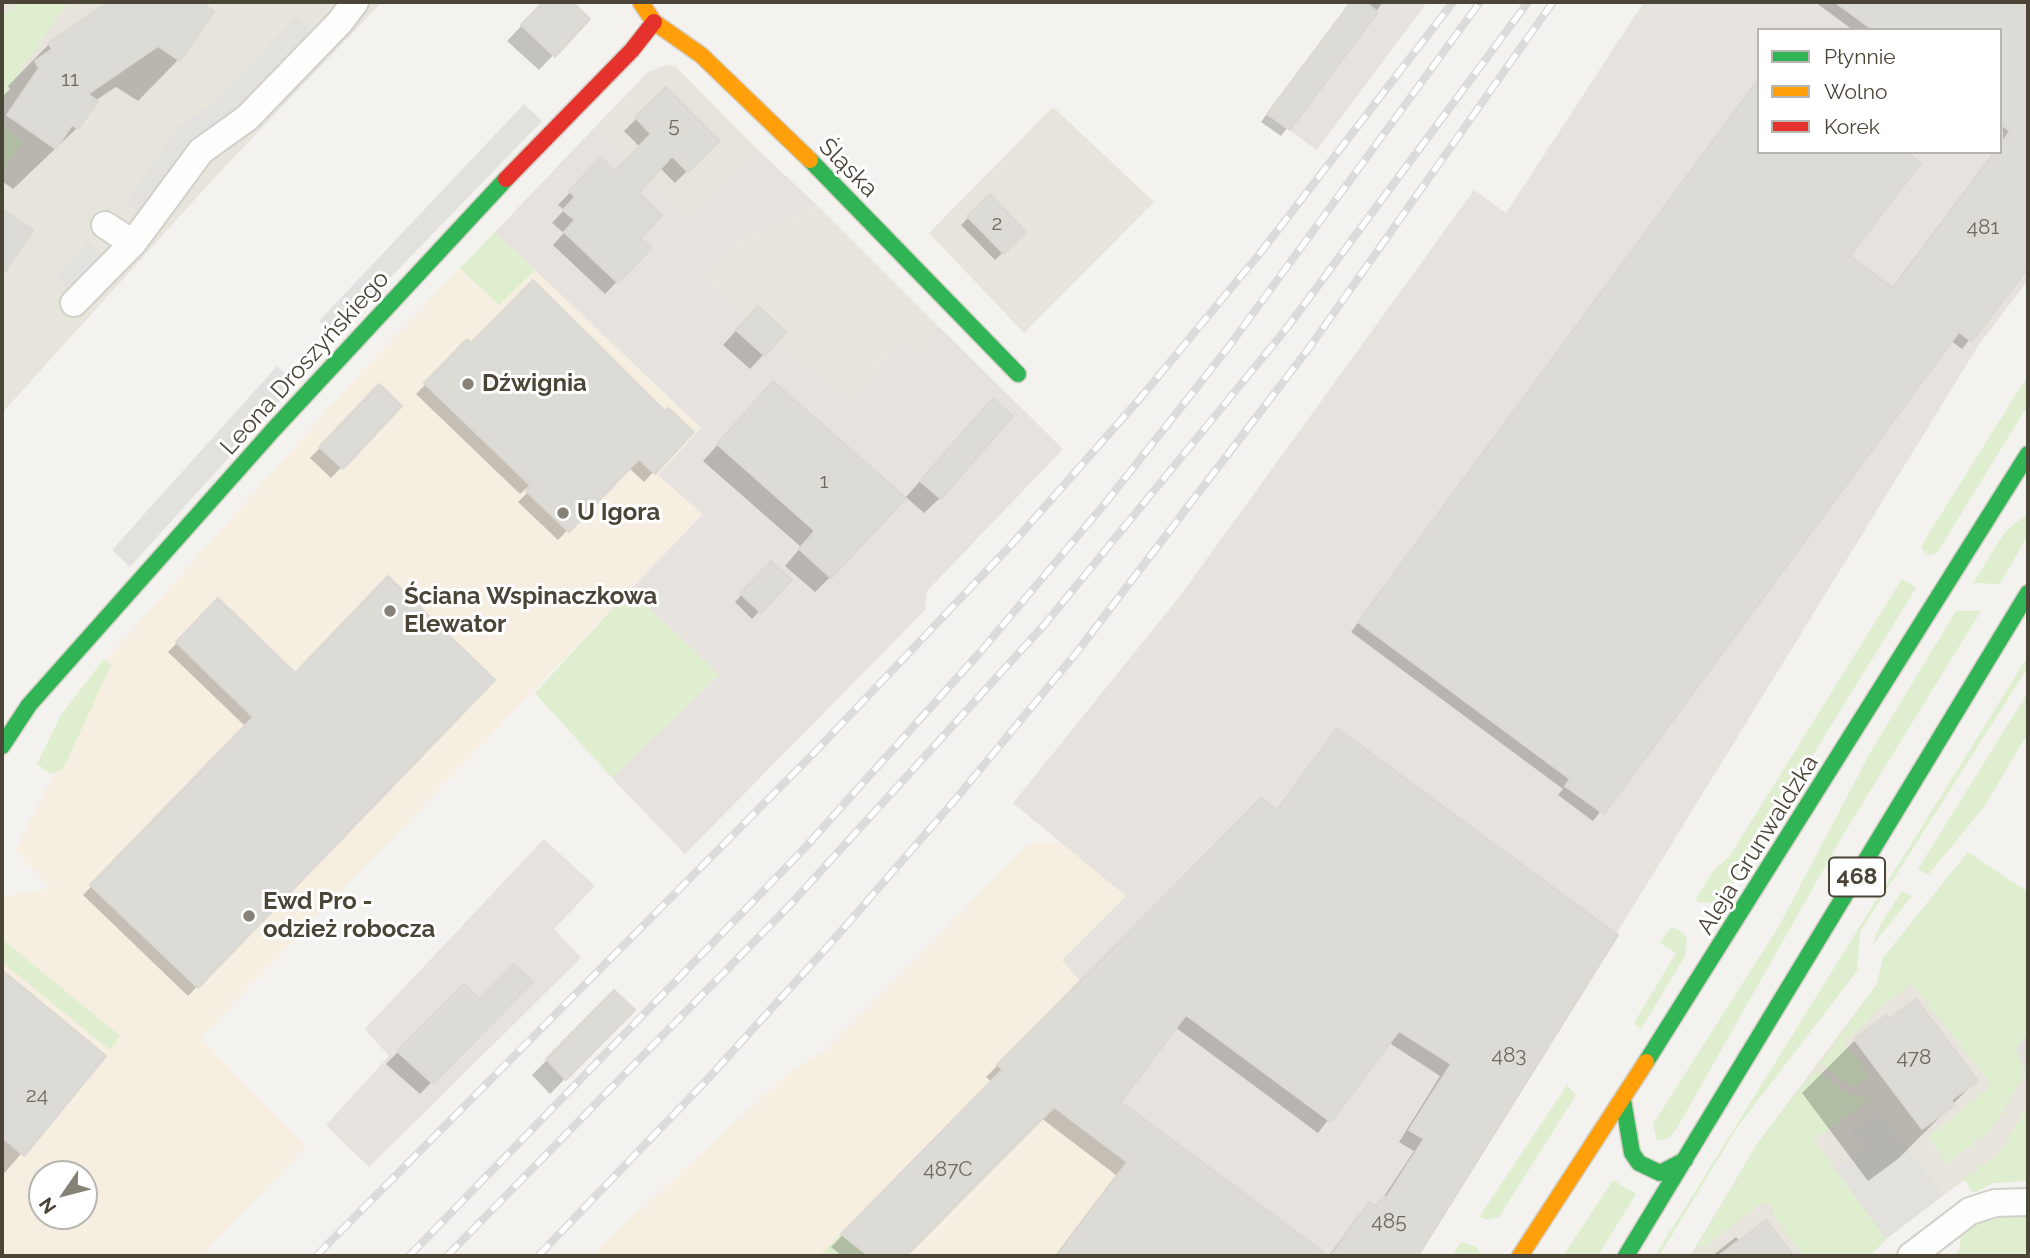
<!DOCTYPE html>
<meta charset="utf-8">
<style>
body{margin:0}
#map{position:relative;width:2030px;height:1258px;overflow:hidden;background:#f3f2ee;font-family:Raleway,sans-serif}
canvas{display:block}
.frame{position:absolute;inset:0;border:4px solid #4b4538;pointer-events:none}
.legend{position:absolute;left:1757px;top:28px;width:245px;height:126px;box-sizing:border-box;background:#fff;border:2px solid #b7b5af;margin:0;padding:9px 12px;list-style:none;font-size:21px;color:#4b4538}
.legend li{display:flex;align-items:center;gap:14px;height:35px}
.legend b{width:35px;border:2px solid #b7b5af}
.north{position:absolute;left:28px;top:1160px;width:70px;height:70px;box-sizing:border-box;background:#fff;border:2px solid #b7b5af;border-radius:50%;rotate:235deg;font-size:19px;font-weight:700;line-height:28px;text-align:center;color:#4b4538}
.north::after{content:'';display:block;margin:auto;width:24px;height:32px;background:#868278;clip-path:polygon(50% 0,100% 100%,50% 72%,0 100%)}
</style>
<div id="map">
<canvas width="2030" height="1258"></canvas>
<div class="frame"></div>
<ul class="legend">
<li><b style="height:9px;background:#30b455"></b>Płynnie</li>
<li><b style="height:9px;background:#ff9f0a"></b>Wolno</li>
<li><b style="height:9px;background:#e5322d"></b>Korek</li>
</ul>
<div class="north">N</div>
</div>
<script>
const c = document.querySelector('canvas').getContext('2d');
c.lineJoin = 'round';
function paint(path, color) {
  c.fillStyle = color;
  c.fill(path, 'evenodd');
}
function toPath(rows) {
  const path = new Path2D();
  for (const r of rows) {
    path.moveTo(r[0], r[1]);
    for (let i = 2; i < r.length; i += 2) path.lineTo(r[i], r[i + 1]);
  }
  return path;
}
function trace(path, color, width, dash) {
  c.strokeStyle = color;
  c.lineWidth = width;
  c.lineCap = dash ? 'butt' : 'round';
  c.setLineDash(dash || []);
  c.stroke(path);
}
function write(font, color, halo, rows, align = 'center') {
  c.font = font + ' Raleway,sans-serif';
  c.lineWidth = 6;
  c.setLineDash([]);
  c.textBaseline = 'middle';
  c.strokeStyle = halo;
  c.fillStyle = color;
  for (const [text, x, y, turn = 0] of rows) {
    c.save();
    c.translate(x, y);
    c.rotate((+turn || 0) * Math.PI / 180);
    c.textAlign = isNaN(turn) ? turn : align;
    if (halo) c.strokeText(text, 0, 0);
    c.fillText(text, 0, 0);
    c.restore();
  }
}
paint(toPath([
 [2,2,382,2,217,175,2,413],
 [666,65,676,67,757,149,689,216,596,126,648,72],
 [1053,107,1154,202,1024,333,929,233],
 [818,206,938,326,919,349,903,337,856,396,847,397,747,317,703,277,737,241],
 [1968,852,2028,892,2028,1105,1999,1154,1886,1239,1870,1256,1690,1256,1759,1141,1877,984,1883,958]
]), '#e7e4db');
paint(toPath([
 [495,232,701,429,703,514,200,1038,306,1146,201,1256,2,1256,2,897,50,888,15,850,56,769,101,665,363,370],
 [42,1174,84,1174,84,1216,42,1216],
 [1043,842,1065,844,1126,896,1080,981,997,1065,1252,1256,590,1256,793,1069,824,1052,1029,844]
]), '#f5eee1');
paint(toPath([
 [1351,2,1427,2,1317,150,1267,114],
 [1644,2,2028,2,2028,280,1978,346,1418,1256,1252,1256,997,1065,1080,981,1062,960,1126,896,1013,803,1180,596,1474,190,1506,213],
 [1759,30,2000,30,2000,152,1759,152],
 [596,126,689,216,757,149,818,206,737,241,704,278,747,317,847,396,856,396,904,336,919,349,938,326,1063,449,927,591,925,610,685,854,612,778,719,675,630,590,703,514,658,475,701,428,495,232],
 [544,839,595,886,554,929,581,958,369,1167,326,1125,389,1056,365,1029]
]), '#e6e2dd');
paint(toPath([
 [22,2,68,2,2,97,2,15],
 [2,125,23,141,3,169,2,168],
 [495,232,535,270,499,305,460,268],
 [2028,375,2028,405,1937,553,1928,555,1921,548,1923,543],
 [2028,513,2028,535,2000,584,1973,583,2005,532],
 [1902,579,1916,588,1725,897,1714,903,1697,902,1696,898,1714,870,1729,857],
 [630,590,719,675,612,778,535,693],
 [1956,611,1981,611,1843,835,1677,1128,1668,1139,1657,1140,1653,1124,1779,926,1870,753],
 [2028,656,2028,667,1860,932,1857,971,1739,1125,1659,1256,1655,1256],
 [104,659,111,665,63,769,51,774,37,764,61,715],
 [2028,692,2028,733,1984,807,1928,875,1918,869],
 [1968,852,2028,892,2028,1030,2016,1050,2025,1073,1992,1129,1947,1163,1928,1137,1992,1086,1912,983,1872,1014,1866,1024,1844,1041,1869,1076,1852,1088,1820,1063,1877,984,1883,958],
 [1902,891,1912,896,1872,946,1879,927],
 [1671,927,1679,930,1687,938,1685,956,1641,1029,1634,1023,1676,953,1660,943],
 [2,939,120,1036,110,1050,2,962],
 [1815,1070,1850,1094,1869,1100,1814,1140,1886,1239,1870,1256,1804,1256,1773,1215,1773,1206,1763,1202,1705,1246,1697,1246,1759,1141],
 [1567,1085,1576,1095,1499,1217,1488,1220,1479,1217],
 [2028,1105,2028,1181,1994,1183,1973,1193,1964,1179,1999,1154],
 [1613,1180,1636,1194,1598,1256,1563,1256],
 [2028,1210,2026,1256,1952,1256,1959,1251,1962,1225,1982,1215],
 [841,1234,846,1239,869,1256,819,1256],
 [1461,1242,1477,1247,1481,1256,1452,1256]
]), '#dfeece');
paint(toPath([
 [296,16,314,32,144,215,126,202,179,127,220,97],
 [524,104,542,121,334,336,319,321],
 [88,242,105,257,72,292,56,277],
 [277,366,296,383,130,567,112,550],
 [2028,1030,2028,1075,2016,1050],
 [1879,1111,1943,1195,1886,1239,1835,1169,1863,1147,1851,1131]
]), '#e3e1dd');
paint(toPath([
 [111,2,197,2,212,12,179,59,138,101,116,87,96,100,77,128,13,189,2,181,2,97,10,89,8,86,49,44],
 [544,2,570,2,588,19,539,70,507,41],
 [1350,2,1383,2,1281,136,1261,122],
 [1815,2,2028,2,2028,265,1962,349,1951,341,1593,821,1558,795,1563,789,1351,632,1749,92,1759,152,1848,256,1891,289,1994,152,2000,152,2003,141,2000,30,1853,30],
 [666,89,717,141,675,183,659,167,636,193,638,238,649,248,605,294,553,245,564,233,552,223,564,210,558,205,601,160,615,173,640,147,624,131],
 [990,196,1024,232,995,260,961,225],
 [744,322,764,354,750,369,723,345],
 [467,342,665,413,691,432,644,482,628,467,558,540,518,502,533,487,531,484,520,494,416,394],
 [773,384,830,577,815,592,785,566,801,547,703,461],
 [379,387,400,406,331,478,310,458],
 [978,416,940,498,924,513,906,497],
 [771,563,789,580,752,619,735,602],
 [218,601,295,675,492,680,188,996,83,895,245,726,168,652],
 [1337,731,1616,936,1415,1256,1329,1256,1358,1216,1369,1204,1374,1207,1383,1198,1414,1151,1399,1142,1440,1076,1388,1042,1318,1133,1175,1027,1119,1102,1326,1256,1055,1256,1116,1175,1041,1118,903,1256,842,1256,831,1247,992,1082,986,1077,1261,801,1275,811],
 [2,972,104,1056,2,1176],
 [530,982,420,1094,386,1064,464,986,479,1002],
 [614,992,632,1010,550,1094,532,1075],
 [1886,1018,1976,1081,1899,1158,1868,1181,1802,1093,1855,1040],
 [1765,1222,1792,1256,1712,1256,1736,1237,1740,1242]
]), '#0003');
const building = toPath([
 [108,2,200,2,214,11,180,61,158,46,88,94,98,101,78,129,72,125,56,149,7,115,39,68,35,61,52,49,48,43,108,2],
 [543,2,573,2,590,19,555,57,521,25,543,2],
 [1351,2,1365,2,1378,12,1290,130,1267,114,1351,2],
 [1835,2,2028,2,2028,268,1972,342,1959,332,1604,814,1565,786,1570,779,1358,622,1759,78,1759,152,1907,152,1921,163,1850,256,1893,288,1995,152,2000,152,2000,145,2010,131,2000,124,2000,30,1873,30,1835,2],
 [666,87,720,141,688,172,672,156,639,193,662,215,641,238,652,248,618,283,564,232,575,220,563,210,575,197,569,191,601,157,615,171,651,134,635,117,666,87],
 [990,194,1026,232,1004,254,967,216,990,194],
 [2,209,33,230,2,276,2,209],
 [533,280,665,411,668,408,694,432,655,474,639,459,569,532,526,491,531,486,424,383,467,339,471,343,533,280],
 [758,306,786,332,765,356,736,330,758,306],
 [773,381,906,498,831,578,799,549,815,531,717,444,773,381],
 [379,384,402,406,343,469,319,447,379,384],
 [993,398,1013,416,941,499,920,481,993,398],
 [771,561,792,580,761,613,740,593,771,561],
 [388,576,495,680,198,988,90,885,253,717,176,642,218,598,295,673,388,576],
 [1337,728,1618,935,1418,1256,1331,1256,1369,1202,1376,1206,1383,1196,1386,1198,1424,1139,1409,1130,1451,1064,1399,1031,1331,1122,1186,1015,1121,1102,1329,1256,1057,1256,1127,1162,1054,1107,906,1256,869,1256,841,1234,1003,1069,997,1065,1261,798,1277,810,1337,728],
 [514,964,533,982,433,1084,397,1051,464,984,479,999,514,964],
 [2,970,106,1056,24,1156,2,1137,2,970],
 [614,990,635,1010,566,1080,546,1059,614,990],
 [1916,999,1978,1081,1951,1100,1955,1105,1922,1129,1854,1039,1886,1015,1889,1019,1916,999],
 [1766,1220,1794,1256,1718,1256,1766,1220]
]);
paint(building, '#dddbd6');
trace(building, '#dcd9d3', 2);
const street = toPath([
 [105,225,133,243],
 [74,303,133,243,201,151,247,118,340,22,355,2],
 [1911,1256,1970,1211,1995,1203,2028,1202]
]);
const fast = toPath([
 [810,160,1018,374],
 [2,746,29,705,274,429,506,179],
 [1646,1062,2028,454],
 [1623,1100,1632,1153,1639,1163,1660,1173,1685,1160],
 [1626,1256,2028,593]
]);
const slow = toPath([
 [641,3,654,22,701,55,810,160],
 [1520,1256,1646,1062]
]);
const jam = toPath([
 [506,179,632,50,654,22]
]);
trace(street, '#d1d0cb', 30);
trace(fast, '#d3cfc5', 19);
trace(slow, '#d3cfc5', 19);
trace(jam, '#d3cfc5', 19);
trace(street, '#fdfdfc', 26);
trace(fast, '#30b455', 16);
trace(slow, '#ff9f0a', 16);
trace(jam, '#e5322d', 16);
const rail = toPath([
 [316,1256,813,754,1012,544,1137,402,1261,252,1453,2],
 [409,1256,801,852,982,650,1107,501,1227,349,1480,2],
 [447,1256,790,905,1045,624,1286,329,1528,2],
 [538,1256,704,1083,830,944,954,801,1077,652,1309,348,1553,2]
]);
trace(rail, '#dbdbda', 8);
trace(rail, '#fff', 5, [16]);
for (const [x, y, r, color] of [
 [468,384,7,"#868278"],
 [563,513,7,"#868278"],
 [390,611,7,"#868278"],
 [249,916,7,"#868278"]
]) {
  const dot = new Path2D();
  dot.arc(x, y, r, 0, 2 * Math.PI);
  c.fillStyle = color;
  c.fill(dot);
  trace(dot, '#fff', 2.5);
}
write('21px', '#706b60', null, [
 ["11",70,80],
 ["5",674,126],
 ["2",997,224],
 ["481",1983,228],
 ["1",824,482],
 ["483",1509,1056],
 ["478",1914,1058],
 ["24",37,1096],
 ["487C",948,1170],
 ["485",1389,1222]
]);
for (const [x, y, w] of [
 [1857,877,56]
]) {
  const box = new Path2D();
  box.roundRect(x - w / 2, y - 19.5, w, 39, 5);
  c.fillStyle = '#fff';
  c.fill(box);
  trace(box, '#4b4538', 2);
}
write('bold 23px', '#4b4538', null, [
 ["468",1857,877]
]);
write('24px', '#4b4538', '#fff', [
 ["Śląska",848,168,45],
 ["Leona Droszyńskiego",305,363,-48],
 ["Aleja Grunwaldzka",1758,845,-58]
]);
write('bold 24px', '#4b4538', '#fff', [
 ["Dźwignia",482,384],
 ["U Igora",577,513],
 ["Ściana Wspinaczkowa",404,597],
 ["Elewator",404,625],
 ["Ewd Pro -",263,902],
 ["odzież robocza",263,930]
], 'left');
</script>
